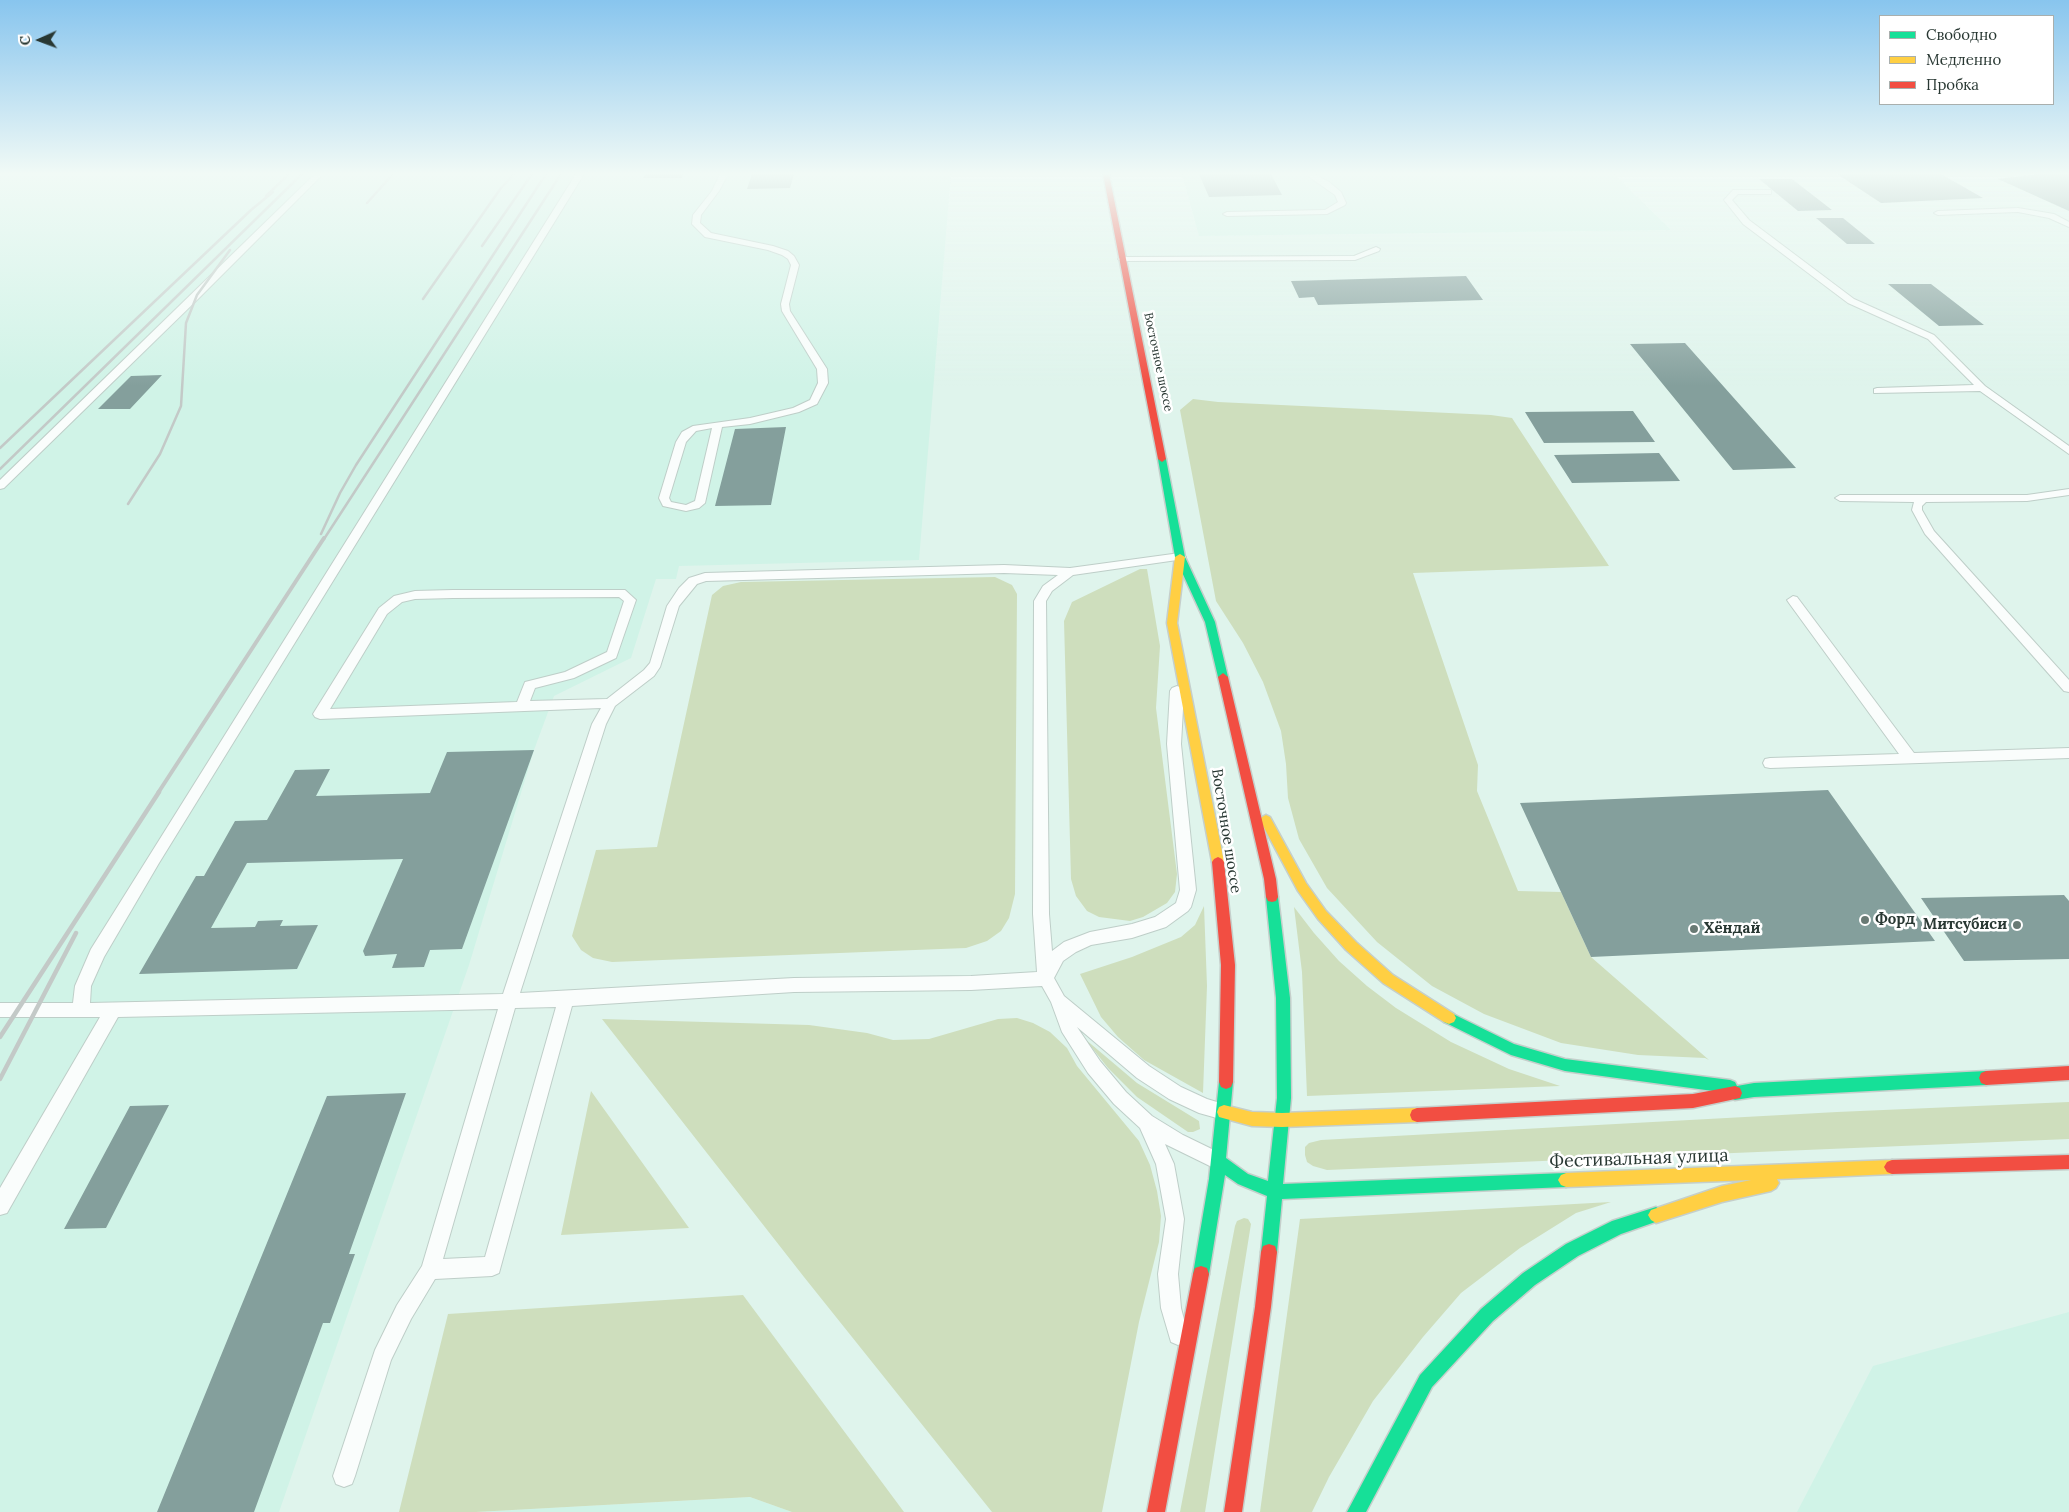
<!DOCTYPE html>
<meta charset="utf-8">
<style>
body{margin:0}
#map{position:relative;width:2069px;height:1512px;overflow:hidden;background:#dff4ec;font-family:Lora,serif}
canvas{display:block}
.legend{position:absolute;left:1879px;top:15px;width:175px;height:90px;box-sizing:border-box;background:#fff;border:1px solid #a9afad;margin:0;padding:6px 9px;list-style:none;font-size:15px;color:#293833}
.legend li{display:flex;align-items:center;gap:10px;height:25px}
.legend b{width:25px;border:1px solid #a9afad}
.north{position:absolute;left:15px;top:15px;width:50px;height:50px;-webkit-text-stroke:4px #fff;paint-order:stroke;rotate:268deg;font-size:14px;font-weight:700;line-height:20px;text-align:center;color:#293833}
.north::after{content:'';display:block;margin:auto;width:18px;height:22px;background:#293833;clip-path:polygon(50% 0,100% 100%,50% 72%,0 100%)}
</style>
<div id="map">
<canvas width="2069" height="1512"></canvas>
<ul class="legend">
<li><b style="height:6px;background:#16e098"></b>Свободно</li>
<li><b style="height:6px;background:#ffcf43"></b>Медленно</li>
<li><b style="height:6px;background:#f24e42"></b>Пробка</li>
</ul>
<div class="north">С</div>
</div>
<script>
const c = document.querySelector('canvas').getContext('2d');
c.lineJoin = 'round';
function paint(path, color) {
  c.fillStyle = color;
  c.fill(path, 'evenodd');
}
function toPath(rows) {
  const path = new Path2D();
  for (const r of rows) {
    path.moveTo(r[0], r[1]);
    for (let i = 2; i < r.length; i += 2) path.lineTo(r[i], r[i + 1]);
  }
  return path;
}
function trace(path, color, width, dash) {
  c.strokeStyle = color;
  c.lineWidth = width;
  c.lineCap = dash ? 'butt' : 'round';
  c.setLineDash(dash || []);
  c.stroke(path);
}
function write(font, color, halo, rows, align = 'center') {
  c.font = font + ' Lora,serif';
  c.lineWidth = 5;
  c.setLineDash([]);
  c.textBaseline = 'middle';
  c.strokeStyle = halo;
  c.fillStyle = color;
  for (const [text, x, y, turn = 0] of rows) {
    c.save();
    c.translate(x, y);
    c.rotate((+turn || 0) * Math.PI / 180);
    c.textAlign = isNaN(turn) ? turn : align;
    if (halo) c.strokeText(text, 0, 0);
    c.fillText(text, 0, 0);
    c.restore();
  }
}
paint(toPath([
 [0,174,951,174,919,560,679,566,676,579,656,579,631,658,554,696,534,750,469,965,279,1512,0,1512],
 [1182,174,1614,174,1671,230,1199,236],
 [2069,1312,2069,1512,1797,1512,1873,1366],
 [750,1497,792,1512,476,1512]
]), '#d0f3e7');
paint(toPath([
 [1193,399,1218,402,1491,415,1512,418,1609,566,1413,573,1478,765,1477,791,1518,891,1561,892,1591,957,1709,1060,1705,1058,1638,1055,1561,1043,1484,1014,1432,986,1377,942,1327,888,1299,839,1288,798,1286,764,1281,731,1263,682,1243,643,1216,601,1180,410],
 [1140,569,1147,569,1160,646,1156,708,1177,874,1175,892,1167,903,1143,917,1130,921,1099,917,1087,911,1076,896,1071,879,1064,621,1072,602],
 [995,577,1012,585,1017,594,1015,894,1009,918,1001,931,987,941,966,948,612,962,593,958,581,950,572,936,596,850,657,847,712,595,723,586,741,582],
 [1204,906,1207,986,1203,1093,1144,1060,1118,1037,1101,1017,1080,974,1132,957,1181,937,1195,925],
 [1294,907,1314,933,1339,961,1367,986,1396,1008,1451,1042,1509,1069,1560,1086,1307,1096,1302,972],
 [1017,1018,1033,1023,1050,1032,1067,1048,1077,1066,1139,1141,1150,1165,1157,1191,1161,1216,1159,1242,1139,1322,1102,1512,992,1512,804,1277,602,1019,809,1025,867,1033,893,1040,929,1039,998,1019],
 [1085,1039,1137,1083,1199,1121,1200,1129,1193,1132,1188,1132,1137,1097,1108,1068],
 [591,1091,689,1228,561,1235],
 [2069,1102,2069,1139,1327,1170,1313,1166,1307,1162,1305,1155,1305,1147,1309,1143,1321,1140,1837,1112],
 [1611,1202,1576,1213,1520,1248,1461,1293,1423,1337,1373,1401,1329,1477,1312,1512,1260,1512,1300,1219],
 [1244,1218,1248,1219,1251,1224,1250,1230,1205,1512,1180,1512,1235,1226,1237,1221],
 [743,1295,904,1512,792,1512,750,1497,476,1512,399,1512,448,1314]
]), '#cedebd');
paint(toPath([
 [645,174,683,174,682,178,643,178],
 [752,174,794,174,790,188,747,189],
 [1199,174,1271,174,1282,195,1209,197],
 [1837,174,1941,174,1983,198,1881,203],
 [2038,174,2069,174,2069,211,1998,179],
 [1759,179,1792,179,1832,210,1798,211],
 [1816,218,1843,218,1875,244,1847,244],
 [1466,276,1483,300,1318,305,1314,297,1299,298,1291,281],
 [1888,284,1931,284,1984,325,1939,326],
 [1685,343,1796,468,1733,470,1630,344],
 [162,375,130,409,98,409,131,376],
 [1633,411,1655,442,1544,443,1525,412],
 [786,427,771,505,715,506,735,429],
 [1659,453,1680,481,1572,483,1554,455],
 [534,750,462,949,430,950,424,967,392,968,397,954,365,956,363,951,403,859,247,863,211,928,255,927,258,921,283,920,280,926,318,925,297,969,139,974,196,876,204,876,235,821,267,820,295,770,330,769,316,796,430,793,447,752],
 [1828,790,1935,941,1591,957,1520,803],
 [2064,895,2069,901,2069,959,1964,961,1921,898],
 [406,1093,349,1254,355,1254,330,1323,323,1323,254,1512,157,1512,327,1096],
 [169,1105,106,1228,64,1229,130,1106]
]), '#849f9c');
const lane = toPath([
 [315,174,323,174,200,297,4,488,0,489,0,480,315,174],
 [576,174,584,174,159,863,104,957,91,986,90,1003,503,994,592,724,601,708,320,719,315,717,313,714,379,608,394,596,415,591,453,590,625,590,636,600,616,658,574,678,535,688,530,701,607,699,644,670,650,663,667,606,679,588,689,578,705,573,1004,565,1070,568,1180,553,1186,557,1184,559,1073,575,1052,591,1046,601,1049,914,1052,951,1064,942,1090,932,1132,924,1155,917,1176,903,1180,890,1167,744,1170,691,1172,688,1177,686,1182,688,1184,691,1181,744,1196,890,1191,907,1188,911,1166,927,1132,938,1091,945,1076,952,1063,961,1054,978,1064,996,1149,1066,1181,1087,1207,1099,1230,1106,1233,1112,1230,1118,1224,1120,1199,1113,1169,1099,1137,1078,1077,1027,1100,1061,1126,1092,1152,1116,1183,1135,1222,1154,1225,1160,1222,1166,1216,1169,1165,1144,1174,1164,1184,1219,1178,1274,1181,1308,1188,1335,1185,1342,1178,1345,1171,1342,1161,1308,1158,1274,1166,1219,1156,1164,1140,1128,1114,1104,1088,1073,1062,1032,1051,1002,1042,986,971,990,794,992,572,1006,499,1273,492,1276,435,1279,411,1319,391,1360,355,1476,352,1484,344,1487,336,1484,333,1476,375,1350,397,1305,422,1266,498,1009,118,1017,7,1213,0,1215,0,1188,100,1017,0,1017,0,1003,73,1003,75,986,91,949,576,174],
 [1004,573,1058,575,1043,586,1034,601,1033,914,1037,972,971,976,794,978,520,993,606,724,615,706,654,676,660,667,679,606,697,584,706,581,1004,573],
 [619,597,624,601,607,652,565,672,525,682,517,702,330,709,387,614,402,602,415,599,453,598,619,597],
 [556,1007,485,1257,443,1259,515,1008,556,1007],
 [720,174,728,174,719,191,701,215,700,223,711,233,773,246,788,251,794,256,799,265,789,304,790,311,827,369,828,383,817,404,799,412,750,424,722,427,705,503,699,508,686,511,663,506,659,498,676,442,682,432,693,426,750,418,793,408,810,400,818,383,817,369,782,311,781,304,791,265,788,259,782,255,768,250,705,237,692,224,693,215,712,191,720,174],
 [712,428,695,501,686,505,671,502,669,498,686,442,696,431,712,428],
 [1305,174,1314,174,1329,182,1341,192,1346,203,1345,205,1327,214,1227,216,1223,214,1227,212,1325,210,1338,202,1335,195,1305,174],
 [1733,190,1771,190,1771,194,1738,194,1732,200,1749,220,1854,299,1934,335,1985,386,2069,446,2069,454,1980,391,1874,393,1874,389,1877,388,1974,385,1928,339,1848,303,1743,224,1724,200,1733,190],
 [2018,208,2054,214,2069,222,2069,227,2049,218,2018,212,1938,215,1934,213,1938,211,2018,208],
 [1376,247,1380,249,1379,251,1355,260,1122,261,1118,259,1122,257,1354,256,1376,247],
 [2069,489,2069,495,2027,501,1926,502,1922,506,1922,510,1934,531,2069,680,2069,692,2064,691,1925,534,1912,510,1914,502,1840,501,1835,498,1840,495,2027,495,2069,489],
 [1793,596,1797,597,1914,753,2069,748,2069,758,1770,768,1765,767,1763,763,1765,759,1770,758,1899,754,1789,603,1787,600,1793,596]
]);
const fast = toPath([
 [1162,456,1166,459,1185,557,1215,622,1228,677,1223,681,1218,677,1205,622,1175,557,1158,459,1162,456],
 [1272,892,1276,893,1278,897,1290,998,1291,1098,1283,1184,1566,1173,1571,1175,1574,1180,1571,1185,1566,1187,1282,1199,1277,1252,1275,1258,1269,1260,1263,1258,1261,1252,1267,1196,1238,1184,1225,1175,1209,1274,1207,1280,1201,1282,1195,1280,1193,1274,1209,1179,1219,1082,1221,1077,1226,1075,1231,1077,1233,1082,1226,1158,1248,1174,1268,1181,1277,1098,1276,998,1266,897,1268,893,1272,892],
 [1449,1012,1514,1044,1565,1059,1730,1080,1735,1082,1737,1086,1754,1083,1986,1071,1991,1073,1993,1078,1991,1083,1986,1085,1754,1097,1735,1100,1730,1098,1728,1093,1565,1071,1511,1055,1444,1022,1442,1018,1444,1014,1449,1012],
 [1656,1207,1661,1210,1664,1215,1661,1220,1621,1234,1578,1256,1535,1285,1493,1321,1432,1387,1366,1512,1347,1512,1420,1375,1481,1309,1523,1273,1566,1244,1612,1221,1656,1207]
]);
const slow = toPath([
 [1180,554,1185,557,1177,623,1224,862,1222,865,1218,867,1214,865,1212,862,1167,623,1175,557,1180,554],
 [1266,815,1270,817,1306,883,1326,911,1356,942,1393,975,1454,1014,1456,1018,1454,1022,1449,1024,1444,1022,1383,983,1346,950,1318,919,1298,891,1260,820,1262,817,1266,815],
 [1224,1105,1252,1112,1282,1113,1417,1108,1422,1110,1424,1115,1422,1120,1417,1122,1282,1127,1252,1126,1219,1117,1217,1112,1219,1107,1224,1105],
 [1892,1160,1897,1162,1900,1167,1897,1172,1892,1174,1777,1179,1779,1183,1776,1188,1771,1191,1722,1202,1656,1223,1651,1220,1648,1215,1651,1210,1722,1186,1751,1180,1566,1187,1561,1185,1558,1180,1561,1175,1566,1173,1892,1160]
]);
const jam = toPath([
 [1103,174,1109,174,1166,459,1162,462,1158,459,1103,174],
 [1223,673,1228,677,1276,879,1278,897,1276,901,1272,902,1268,901,1266,897,1264,879,1218,677,1223,673],
 [1218,857,1222,859,1224,862,1235,965,1233,1082,1231,1087,1226,1089,1221,1087,1219,1082,1221,965,1212,862,1214,859,1218,857],
 [2069,1066,2069,1080,1986,1085,1981,1083,1979,1078,1981,1073,1986,1071,2069,1066],
 [1735,1086,1740,1088,1742,1093,1740,1098,1693,1108,1417,1122,1412,1120,1410,1115,1412,1110,1417,1108,1693,1094,1735,1086],
 [2069,1155,2069,1169,1892,1174,1887,1172,1884,1167,1887,1162,1892,1160,2069,1155],
 [1269,1244,1275,1246,1277,1252,1271,1307,1242,1512,1224,1512,1255,1307,1261,1252,1263,1246,1269,1244],
 [1201,1266,1207,1268,1209,1274,1165,1512,1147,1512,1193,1274,1195,1268,1201,1266]
]);
trace(lane, '#becec8', 2);
trace(fast, '#c5cfcb', 3);
trace(slow, '#c5cfcb', 3);
trace(jam, '#c5cfcb', 3);
paint(lane, '#fafdfc');
paint(fast, '#16e098');
paint(slow, '#ffcf43');
paint(jam, '#f24e42');
trace(toPath([
 [266,196,289,174],
 [367,203,393,174],
 [482,246,532,174],
 [423,299,501,188,514,174],
 [0,448,251,210,273,192],
 [0,469,302,174],
 [128,504,160,454,181,406,186,323,197,295,230,250],
 [321,534,340,493,356,465,546,174],
 [324,539,561,174]
]), '#c3c9c7', 2.5);
trace(toPath([
 [158,793,324,538]
]), '#c3c9c7', 4);
trace(toPath([
 [0,1037,159,792],
 [0,1079,76,933]
]), '#c3c9c7', 4.5);
const sky = c.createLinearGradient(0, 0, 0, 386);
sky.addColorStop(0, '#88c5ee');
sky.addColorStop(0.45, '#f1faf6');
sky.addColorStop(1, '#f1faf600');
c.fillStyle = sky;
c.fillRect(0, 0, 2069, 386);
for (const [x, y, r, color] of [
 [1865,920,5,"#697a74"],
 [2017,925,5,"#697a74"],
 [1694,929,5,"#697a74"]
]) {
  const dot = new Path2D();
  dot.arc(x, y, r, 0, 2 * Math.PI);
  c.fillStyle = color;
  c.fill(dot);
  trace(dot, '#fff', 2);
}
write('12px', '#293833', '#fff', [
 ["Восточное шоссе",1158,362,78]
]);
write('15px', '#293833', '#fff', [
 ["Восточное шоссе",1226,831,81]
]);
write('bold 15px', '#293833', '#fff', [
 ["Форд",1875,920],
 ["Митсубиси",2007,925,"right"],
 ["Хёндай",1704,929]
], 'left');
write('18px', '#293833', '#fff', [
 ["Фестивальная улица",1639,1159,-2]
]);
</script>
